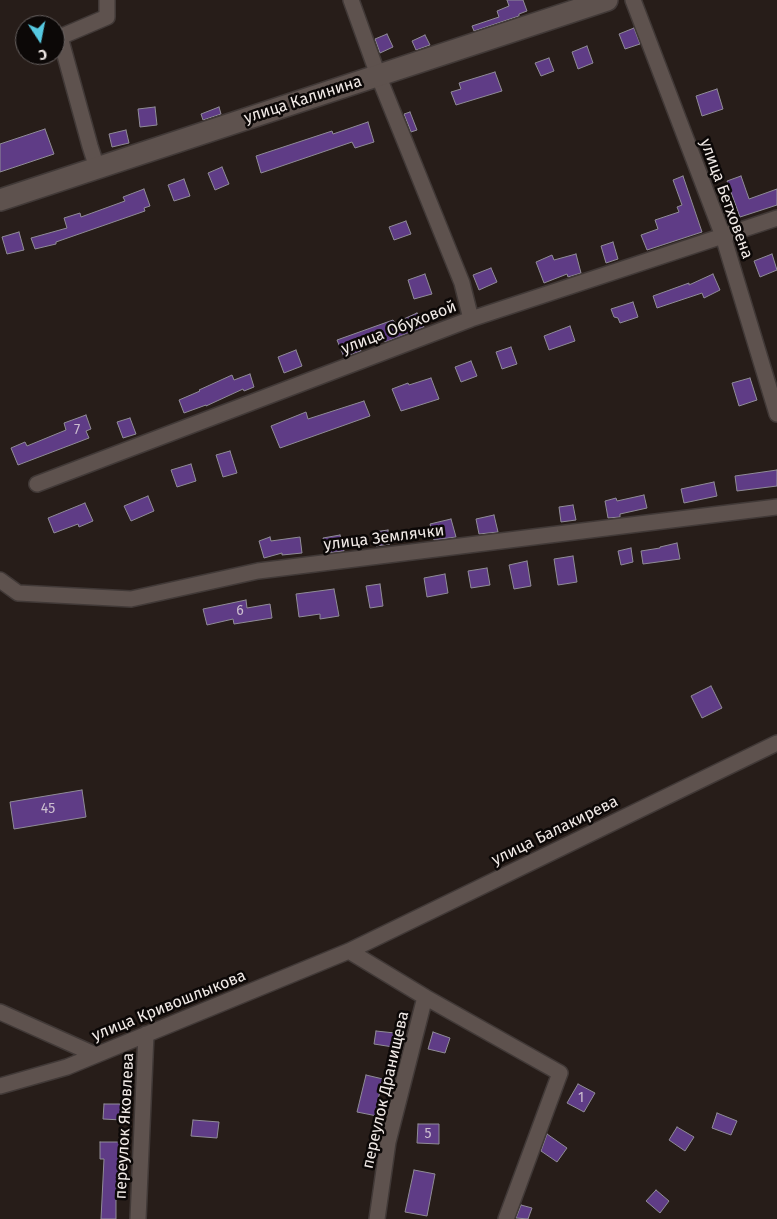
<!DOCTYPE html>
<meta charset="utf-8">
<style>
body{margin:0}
#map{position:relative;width:777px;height:1219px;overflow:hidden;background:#271d19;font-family:"Fira Sans",sans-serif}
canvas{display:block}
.north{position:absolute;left:15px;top:15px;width:50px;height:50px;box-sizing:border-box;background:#0c0807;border:1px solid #686261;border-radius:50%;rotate:169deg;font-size:14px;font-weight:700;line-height:20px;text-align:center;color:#f1eae7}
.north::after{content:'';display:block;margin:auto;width:18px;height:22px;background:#56c9e1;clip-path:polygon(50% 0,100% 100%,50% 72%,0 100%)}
</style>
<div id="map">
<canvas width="777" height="1219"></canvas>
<div class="north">С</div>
</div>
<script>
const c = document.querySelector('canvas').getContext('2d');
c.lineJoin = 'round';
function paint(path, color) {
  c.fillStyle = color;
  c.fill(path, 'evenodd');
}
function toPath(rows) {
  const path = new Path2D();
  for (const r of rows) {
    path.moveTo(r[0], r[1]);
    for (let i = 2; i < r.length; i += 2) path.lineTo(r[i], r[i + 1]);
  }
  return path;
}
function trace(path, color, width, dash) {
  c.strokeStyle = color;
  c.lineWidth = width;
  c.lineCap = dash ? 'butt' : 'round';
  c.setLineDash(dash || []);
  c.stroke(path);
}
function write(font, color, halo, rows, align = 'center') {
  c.font = font + ' "Fira Sans",sans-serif';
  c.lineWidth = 5;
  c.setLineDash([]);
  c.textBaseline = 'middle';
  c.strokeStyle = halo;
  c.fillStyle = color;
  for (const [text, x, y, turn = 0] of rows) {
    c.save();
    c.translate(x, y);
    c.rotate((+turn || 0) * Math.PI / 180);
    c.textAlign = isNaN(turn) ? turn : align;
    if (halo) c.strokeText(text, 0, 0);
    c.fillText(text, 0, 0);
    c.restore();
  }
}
const building = toPath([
 [507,0,523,0,527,11,519,14,519,16,474,31,472,26,499,17,497,11,509,6,507,0],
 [634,28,640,44,625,49,619,34,634,28],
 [387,34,393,47,380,53,375,39,387,34],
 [425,35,430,45,416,50,412,41,425,35],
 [587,46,593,63,578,69,572,52,587,46],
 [549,58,554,71,541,76,535,63,549,58],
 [495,72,502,91,456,105,451,92,461,89,459,83,495,72],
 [717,89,723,109,702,116,696,96,717,89],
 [155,107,157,125,140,127,138,109,155,107],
 [219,107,221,114,203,120,201,114,219,107],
 [410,112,417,130,411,132,404,114,410,112],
 [368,122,374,142,355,148,352,142,261,173,256,156,332,131,333,134,368,122],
 [45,129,54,154,0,172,0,144,45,129],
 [126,130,129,143,112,147,109,134,126,130],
 [222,167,229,184,215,190,208,173,222,167],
 [683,176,702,232,647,250,641,235,658,229,655,220,679,212,677,207,682,205,673,180,683,176],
 [741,176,749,199,777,189,777,205,740,217,727,181,741,176],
 [184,179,190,196,174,201,168,185,184,179],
 [144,189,150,206,144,208,145,211,56,242,56,244,35,249,31,238,67,228,64,218,80,213,81,217,125,201,123,197,144,189],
 [406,221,411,234,394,240,389,227,406,221],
 [19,232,24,250,7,254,2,237,19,232],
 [613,242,618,259,606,263,601,246,613,242],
 [576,254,581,273,568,277,567,274,544,283,536,262,552,255,554,260,576,254],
 [772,254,777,270,760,277,754,261,772,254],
 [491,268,497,282,479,290,473,275,491,268],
 [425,274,432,294,414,299,408,280,425,274],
 [713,274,720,290,704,298,702,293,657,308,653,296,689,283,689,285,713,274],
 [633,302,638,317,620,323,618,318,614,317,611,309,633,302],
 [417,313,424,327,385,342,383,336,359,346,361,351,344,357,337,340,393,320,395,323,417,313],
 [570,326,575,341,549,350,544,336,570,326],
 [511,347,517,364,502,369,496,352,511,347],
 [296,350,302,366,284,373,278,357,296,350],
 [471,361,477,376,461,382,455,367,471,361],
 [250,374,254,387,244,391,243,389,206,406,206,405,184,413,179,400,200,391,199,390,232,375,234,380,250,374],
 [431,378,439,399,401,411,392,389,408,383,409,385,431,378],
 [750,378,757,400,739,406,732,383,750,378],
 [364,401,370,416,280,448,271,426,306,412,308,419,364,401],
 [86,415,91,429,86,431,89,438,18,465,11,448,25,442,27,446,66,430,64,423,86,415],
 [130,418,136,434,123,438,117,422,130,418],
 [230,451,237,473,223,477,216,455,230,451],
 [191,464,196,481,177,487,171,470,191,464],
 [777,470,777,486,737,491,735,476,777,470],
 [714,482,717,496,684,503,681,489,714,482],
 [644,495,647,508,620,514,620,517,608,518,605,501,616,498,617,501,644,495],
 [148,496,154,511,131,521,124,506,148,496],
 [85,503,93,521,79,527,78,524,54,533,48,518,85,503],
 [573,505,576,520,561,522,559,507,573,505],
 [494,515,498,532,479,534,476,519,494,515],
 [451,519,456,537,434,540,430,524,451,519],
 [388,530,390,544,376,546,374,532,388,530],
 [340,535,344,551,327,553,323,538,340,535],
 [270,537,271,541,300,537,302,553,282,555,282,553,264,558,259,541,270,537],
 [677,543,680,559,643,564,641,551,660,548,660,547,677,543],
 [631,548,633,562,621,565,618,551,631,548],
 [573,556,577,582,558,585,554,559,573,556],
 [527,561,531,586,514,589,509,565,527,561],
 [487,568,490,585,471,588,468,571,487,568],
 [445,574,448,593,427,597,424,578,445,574],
 [380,584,383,606,370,608,366,586,380,584],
 [334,589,339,616,320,619,320,614,299,617,296,594,334,589],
 [246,600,247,608,270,604,272,618,234,624,233,619,207,625,203,609,246,600],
 [711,686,722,708,702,718,691,696,711,686],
 [82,790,86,817,14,829,10,802,82,790],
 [376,1031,395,1033,393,1047,374,1044,376,1031],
 [433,1032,450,1038,445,1053,428,1049,433,1032],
 [366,1075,383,1079,377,1104,379,1105,377,1116,357,1112,366,1075],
 [578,1084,595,1093,584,1112,567,1103,578,1084],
 [104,1104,123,1104,122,1120,103,1119,104,1104],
 [717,1113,737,1121,731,1135,712,1128,717,1113],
 [193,1120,219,1122,217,1138,191,1136,193,1120],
 [418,1124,439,1124,439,1144,417,1143,418,1124],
 [677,1127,694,1137,685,1151,669,1140,677,1127],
 [547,1134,567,1148,557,1162,541,1151,547,1134],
 [100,1142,120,1142,116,1201,116,1219,101,1219,104,1159,100,1159,100,1142],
 [414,1170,435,1174,427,1216,405,1212,414,1170],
 [656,1190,669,1201,660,1213,646,1201,656,1190],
 [521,1205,532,1208,528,1219,516,1218,521,1205]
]);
paint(building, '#5f3c86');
trace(building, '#908c97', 1);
const street = toPath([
 [351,0,378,75,462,283,471,319],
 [633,0,723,236,777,414],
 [97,168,90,146,60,37,107,17,107,0],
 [37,484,471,319,777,218],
 [0,580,18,593,131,599,258,571,777,507],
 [349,951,425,997,388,1142,377,1219],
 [425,997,560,1073,506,1219],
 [0,1012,96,1055],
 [0,1086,67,1067,349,951,777,743],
 [138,1219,146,1034]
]);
const secondary = toPath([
 [0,200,607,0]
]);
trace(street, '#413937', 18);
trace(secondary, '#413937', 24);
trace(street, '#5e524e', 15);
trace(secondary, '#5e524e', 21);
write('14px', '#ccbecf', null, [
 ["7",77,430],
 ["6",240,611],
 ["45",48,809],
 ["1",581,1098],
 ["5",428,1134]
]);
write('16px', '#f1eae7', '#0c0807', [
 ["улица Калинина",303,100,-18],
 ["улица Бетховена",726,199,70],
 ["улица Обуховой",399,328,-21],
 ["улица Землячки",384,538,-7],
 ["улица Балакирева",555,831,-26],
 ["улица Кривошлыкова",169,1006,-22],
 ["переулок Дранищева",386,1090,-77],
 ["переулок Яковлева",125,1126,-87]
]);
</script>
